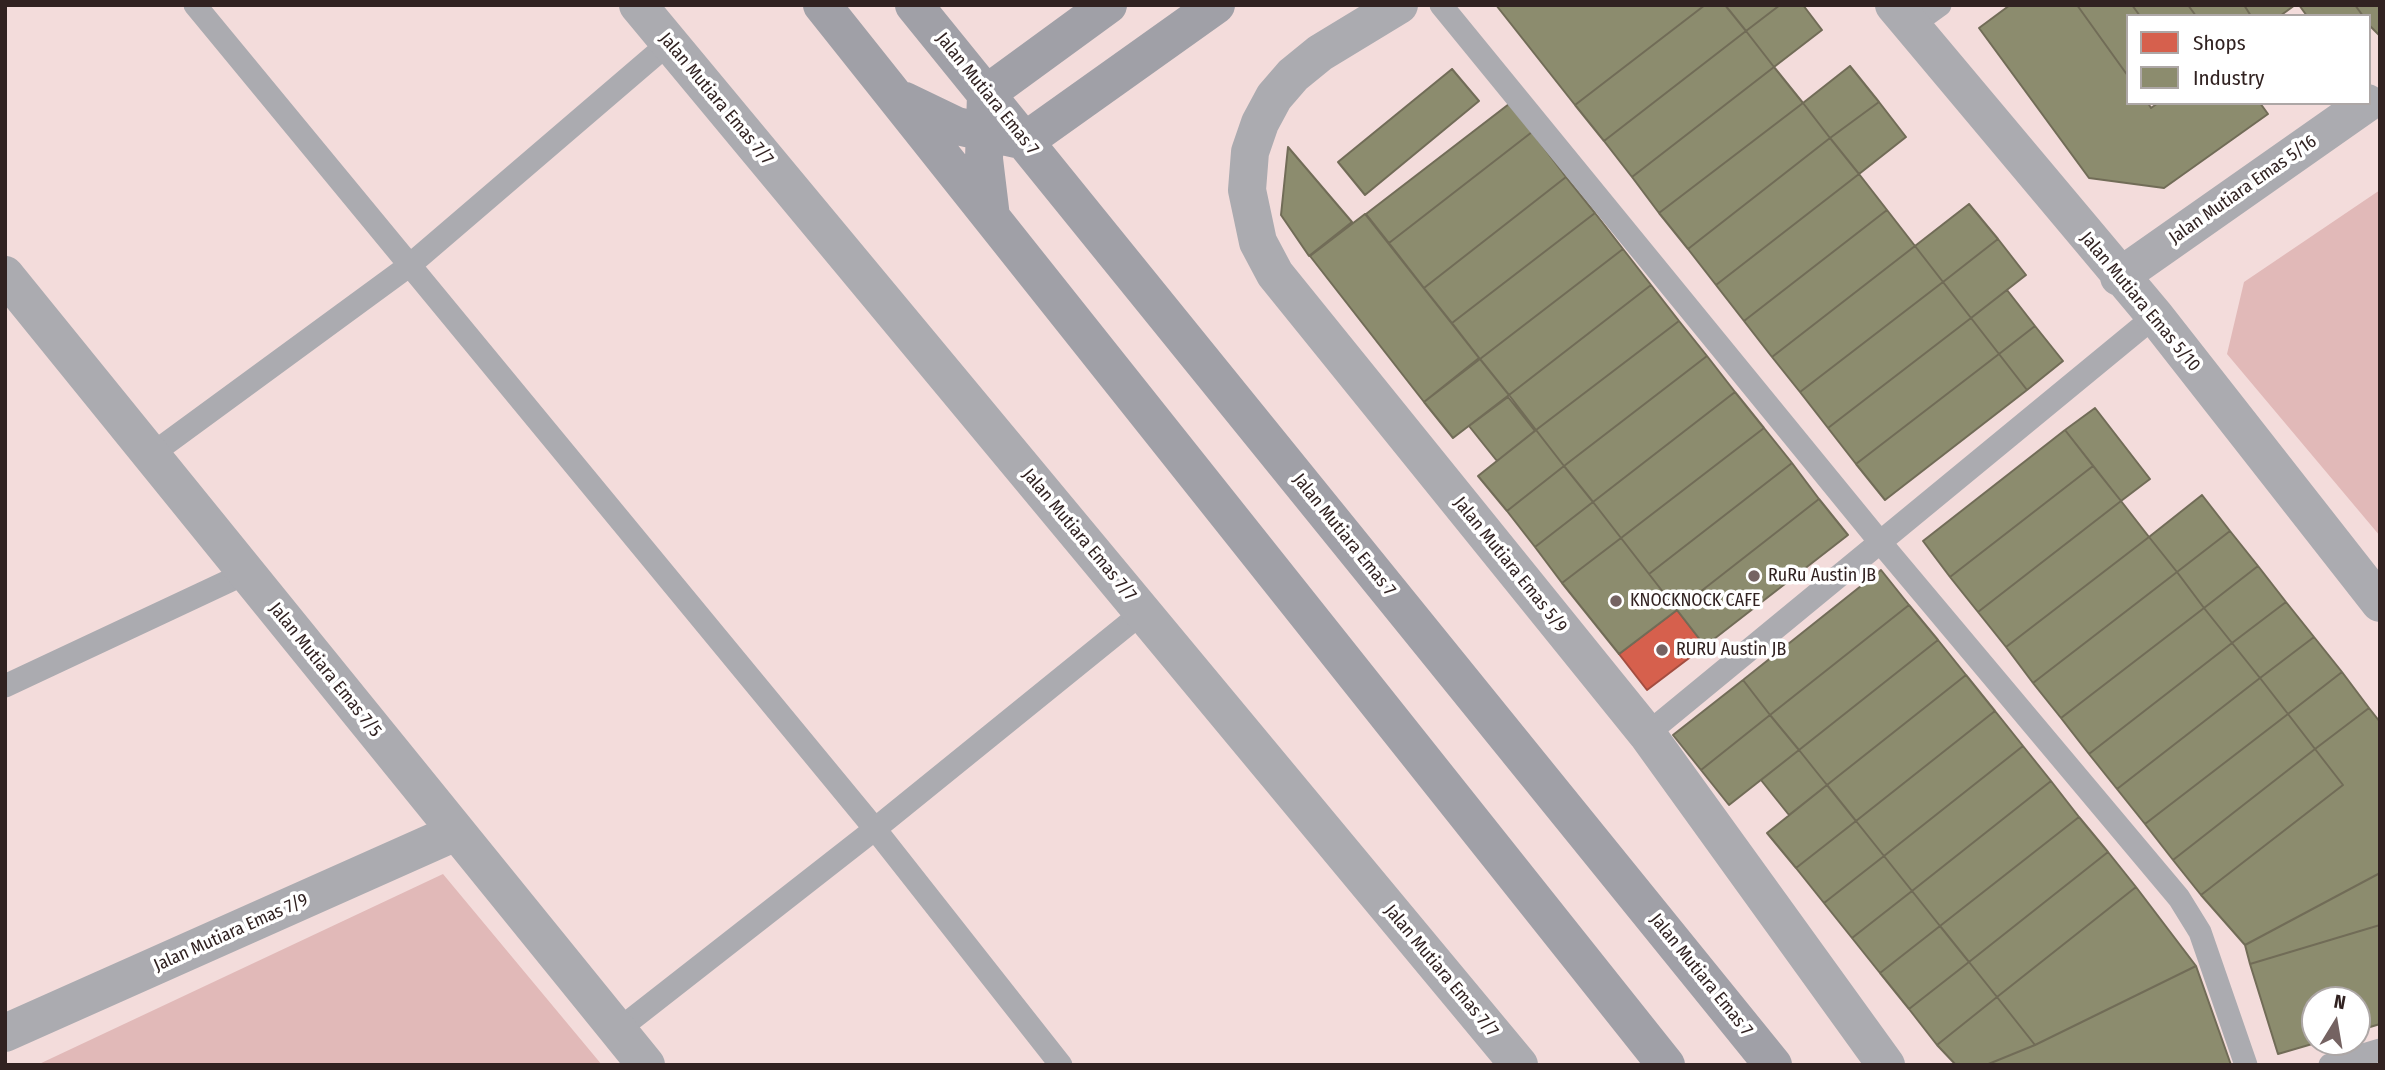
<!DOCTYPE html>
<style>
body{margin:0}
#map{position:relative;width:2385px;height:1070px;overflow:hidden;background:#f3dcdb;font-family:"Fira Sans Condensed",sans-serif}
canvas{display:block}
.frame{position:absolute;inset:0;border:7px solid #312221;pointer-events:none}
.legend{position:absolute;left:2126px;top:14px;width:245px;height:91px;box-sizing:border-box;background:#fff;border:2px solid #ada7a6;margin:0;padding:9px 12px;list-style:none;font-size:21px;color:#312221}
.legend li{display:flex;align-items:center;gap:14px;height:35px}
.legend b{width:35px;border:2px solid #ada7a6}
.north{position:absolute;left:2301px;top:986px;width:70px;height:70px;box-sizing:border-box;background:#fff;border:2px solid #ada7a6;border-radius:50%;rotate:11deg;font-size:19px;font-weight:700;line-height:28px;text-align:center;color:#312221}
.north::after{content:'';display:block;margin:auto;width:24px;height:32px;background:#756362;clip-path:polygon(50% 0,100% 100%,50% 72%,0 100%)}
</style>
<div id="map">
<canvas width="2385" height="1070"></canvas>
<div class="frame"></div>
<ul class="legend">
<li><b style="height:19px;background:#d6604d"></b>Shops</li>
<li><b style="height:19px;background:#8c8c6e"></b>Industry</li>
</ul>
<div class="north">N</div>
</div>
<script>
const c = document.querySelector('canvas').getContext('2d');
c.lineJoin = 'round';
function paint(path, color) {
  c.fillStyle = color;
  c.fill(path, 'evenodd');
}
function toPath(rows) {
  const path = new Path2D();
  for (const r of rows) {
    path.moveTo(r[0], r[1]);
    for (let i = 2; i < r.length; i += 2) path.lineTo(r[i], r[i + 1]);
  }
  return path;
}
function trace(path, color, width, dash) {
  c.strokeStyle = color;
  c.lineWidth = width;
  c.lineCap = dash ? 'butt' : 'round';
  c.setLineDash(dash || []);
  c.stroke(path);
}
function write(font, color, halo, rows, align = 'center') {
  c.font = font + ' "Fira Sans Condensed",sans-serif';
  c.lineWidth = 7;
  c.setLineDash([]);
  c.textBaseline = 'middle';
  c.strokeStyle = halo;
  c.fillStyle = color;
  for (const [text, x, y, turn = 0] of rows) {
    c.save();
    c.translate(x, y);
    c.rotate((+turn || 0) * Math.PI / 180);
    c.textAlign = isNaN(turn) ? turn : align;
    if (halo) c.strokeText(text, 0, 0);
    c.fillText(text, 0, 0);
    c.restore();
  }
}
paint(toPath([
 [2380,190,2380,536,2227,354,2244,282],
 [443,874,602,1065,37,1065]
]), '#e1b9b8');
const shops = toPath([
 [1677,610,1705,646,1647,690,1619,654,1677,610]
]);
paint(shops, '#d6604d');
trace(shops, '#a44d40', 2);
const industry = toPath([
 [1496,5,1705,5,1575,105,1496,5],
 [1705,5,1725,5,1746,31,1604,141,1575,105,1705,5],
 [1725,5,1780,5,1746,31,1725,5],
 [1780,5,1803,5,1822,30,1774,67,1746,31,1780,5],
 [2010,5,2077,5,2128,76,2128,103,2148,103,2151,108,2158,103,2260,103,2268,114,2164,188,2089,178,1979,28,2010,5],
 [2077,5,2132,5,2140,16,2128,16,2128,76,2077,5],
 [2132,5,2188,5,2196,16,2140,16,2132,5],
 [2188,5,2244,5,2251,16,2196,16,2188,5],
 [2244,5,2295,5,2280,16,2251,16,2244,5],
 [2299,5,2355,5,2363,16,2307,16,2299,5],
 [2355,5,2380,5,2380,36,2369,25,2369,16,2363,16,2355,5],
 [1746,31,1774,67,1632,177,1604,141,1746,31],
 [1850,66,1879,102,1830,138,1803,103,1850,66],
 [1774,67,1803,103,1659,213,1632,177,1774,67],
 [1452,69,1479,101,1365,195,1338,162,1452,69],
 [1879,102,1906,137,1859,174,1830,138,1879,102],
 [1803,103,1830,138,1688,249,1659,213,1803,103],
 [1509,104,1532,132,1389,243,1366,214,1509,104],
 [1532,132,1566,177,1424,288,1389,243,1532,132],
 [1830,138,1859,174,1716,285,1688,249,1830,138],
 [1288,147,1352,222,1309,256,1281,215,1288,147],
 [1859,174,1887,210,1744,321,1716,285,1859,174],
 [1566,177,1595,213,1452,323,1424,288,1566,177],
 [1969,204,1998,239,1943,282,1915,246,1969,204],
 [1887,210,1915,246,1772,357,1744,321,1887,210],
 [1595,213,1623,249,1480,359,1452,323,1595,213],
 [1365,214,1479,358,1424,402,1310,256,1365,214],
 [1998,239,2026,275,1971,318,1943,282,1998,239],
 [1915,246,1943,282,1800,392,1772,357,1915,246],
 [1623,249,1651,285,1509,395,1480,359,1623,249],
 [1943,282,1971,318,1828,428,1800,392,1943,282],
 [1651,285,1679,321,1536,430,1509,395,1651,285],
 [2007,290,2035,326,1999,354,1971,318,2007,290],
 [1971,318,1999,354,1856,464,1828,428,1971,318],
 [1679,321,1707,356,1564,466,1536,430,1679,321],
 [2035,326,2063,361,2027,390,1999,354,2035,326],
 [1999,354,2027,390,1885,500,1856,464,1999,354],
 [1707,356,1735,392,1593,502,1564,466,1707,356],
 [1480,359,1509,395,1453,438,1424,402,1480,359],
 [1735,392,1764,428,1621,538,1593,502,1735,392],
 [1508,397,1535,431,1497,461,1469,426,1508,397],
 [2095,408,2150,479,2121,501,2065,430,2095,408],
 [1764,428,1792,463,1649,574,1621,538,1764,428],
 [1536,430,1564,466,1507,511,1478,476,1536,430],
 [2065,430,2093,466,1950,577,1923,541,2065,430],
 [1792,463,1819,499,1677,610,1649,574,1792,463],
 [1564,466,1593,502,1535,547,1507,511,1564,466],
 [2093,466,2121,501,1978,612,1950,577,2093,466],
 [2202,495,2230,531,2177,572,2149,537,2202,495],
 [1819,499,1848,535,1705,646,1677,610,1819,499],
 [2121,501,2149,537,2006,647,1978,612,2121,501],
 [1593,502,1621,538,1562,583,1535,547,1593,502],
 [2230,531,2258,566,2204,608,2177,572,2230,531],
 [2149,537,2177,572,2033,683,2006,647,2149,537],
 [1621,538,1677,610,1619,654,1562,583,1621,538],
 [2258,566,2286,602,2232,643,2204,608,2258,566],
 [1881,570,1909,605,1770,715,1743,680,1881,570],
 [2177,572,2204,608,2061,718,2033,683,2177,572],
 [2286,602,2314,637,2260,678,2232,643,2286,602],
 [1909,605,1938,640,1799,750,1770,715,1909,605],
 [2204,608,2232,643,2089,754,2061,718,2204,608],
 [2314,637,2342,672,2288,714,2260,678,2314,637],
 [1938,640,1966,675,1827,785,1799,750,1938,640],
 [2232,643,2260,678,2117,789,2089,754,2232,643],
 [2342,672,2369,708,2315,749,2288,714,2342,672],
 [1966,675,1995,711,1856,821,1827,785,1966,675],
 [2260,678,2288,714,2145,824,2117,789,2260,678],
 [1743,680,1770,715,1701,770,1673,735,1743,680],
 [2369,708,2380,722,2380,873,2245,945,2201,895,2343,785,2315,749,2369,708],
 [1995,711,2023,746,1884,856,1856,821,1995,711],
 [2288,714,2315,749,2173,860,2145,824,2288,714],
 [1770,715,1799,750,1729,805,1701,770,1770,715],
 [2023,746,2051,781,1912,891,1884,856,2023,746],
 [2315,749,2343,785,2201,895,2173,860,2315,749],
 [1799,750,1827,785,1789,815,1761,780,1799,750],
 [2051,781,2079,817,1940,926,1912,891,2051,781],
 [1827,785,1856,821,1796,868,1767,833,1827,785],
 [2079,817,2108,852,1969,962,1940,926,2079,817],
 [1856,821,1884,856,1824,903,1796,868,1856,821],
 [2108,852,2136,887,1997,997,1969,962,2108,852],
 [1884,856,1912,891,1852,938,1824,903,1884,856],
 [2380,873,2380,925,2250,964,2245,945,2380,873],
 [2136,887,2196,966,2035,1045,1997,997,2136,887],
 [1912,891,1940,926,1880,973,1852,938,1912,891],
 [2380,925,2380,1024,2357,1031,2357,1000,2315,1000,2315,1042,2319,1042,2278,1054,2250,964,2380,925],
 [1940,926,1969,962,1909,1009,1880,973,1940,926],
 [1969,962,1997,997,1937,1045,1909,1009,1969,962],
 [2196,966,2231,1065,1986,1065,2035,1045,2196,966],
 [1997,997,2035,1045,1986,1065,1956,1065,1937,1045,1997,997]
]);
paint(industry, '#8c8c6e');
trace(industry, '#716c57', 2);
trace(toPath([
 [195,5,875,829,1061,1065],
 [1441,5,1880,542,2179,898,2200,932,2246,1065],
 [1911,26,1940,5],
 [152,454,410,265,669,43],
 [5,686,246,573],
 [1647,734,2155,316],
 [618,1030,875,829,1143,612],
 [2330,1065,2380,1050]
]), '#ababb0', 23);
trace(toPath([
 [638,5,1519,1065],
 [1399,5,1320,53,1293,75,1274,97,1260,123,1250,152,1247,190,1258,242,1275,274,1647,734,1886,1065],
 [1894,5,2155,316,2380,603],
 [5,275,646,1065],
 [2119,277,2367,103],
 [5,1033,456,832]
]), '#ababb0', 38);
trace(toPath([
 [822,5,1666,1065],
 [914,5,1773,1065],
 [905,101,957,126,1025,141,1216,5],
 [991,217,984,159,986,94,1108,5]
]), '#a0a0a7', 38);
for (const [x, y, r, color] of [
 [1754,576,7,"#756362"],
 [1616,601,7,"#756362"],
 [1662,650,7,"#756362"]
]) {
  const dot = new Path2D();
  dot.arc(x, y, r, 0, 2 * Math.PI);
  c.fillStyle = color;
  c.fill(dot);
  trace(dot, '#fff', 2.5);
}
write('18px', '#312221', '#fff', [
 ["Jalan Mutiara Emas 7",987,94,51],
 ["Jalan Mutiara Emas 7/7",716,99,50],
 ["Jalan Mutiara Emas 5/16",2243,190,-35],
 ["Jalan Mutiara Emas 5/10",2140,302,50],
 ["Jalan Mutiara Emas 7/7",1079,535,50],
 ["Jalan Mutiara Emas 7",1344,535,51],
 ["Jalan Mutiara Emas 5/9",1510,565,51],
 ["Jalan Mutiara Emas 7/5",325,670,51],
 ["Jalan Mutiara Emas 7/9",231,933,-24],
 ["Jalan Mutiara Emas 7/7",1441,971,50],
 ["Jalan Mutiara Emas 7",1701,975,51]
]);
write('18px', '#312221', '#fff', [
 ["RuRu Austin JB",1768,576],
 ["KNOCKNOCK CAFE",1630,601],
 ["RURU Austin JB",1676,650]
], 'left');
</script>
